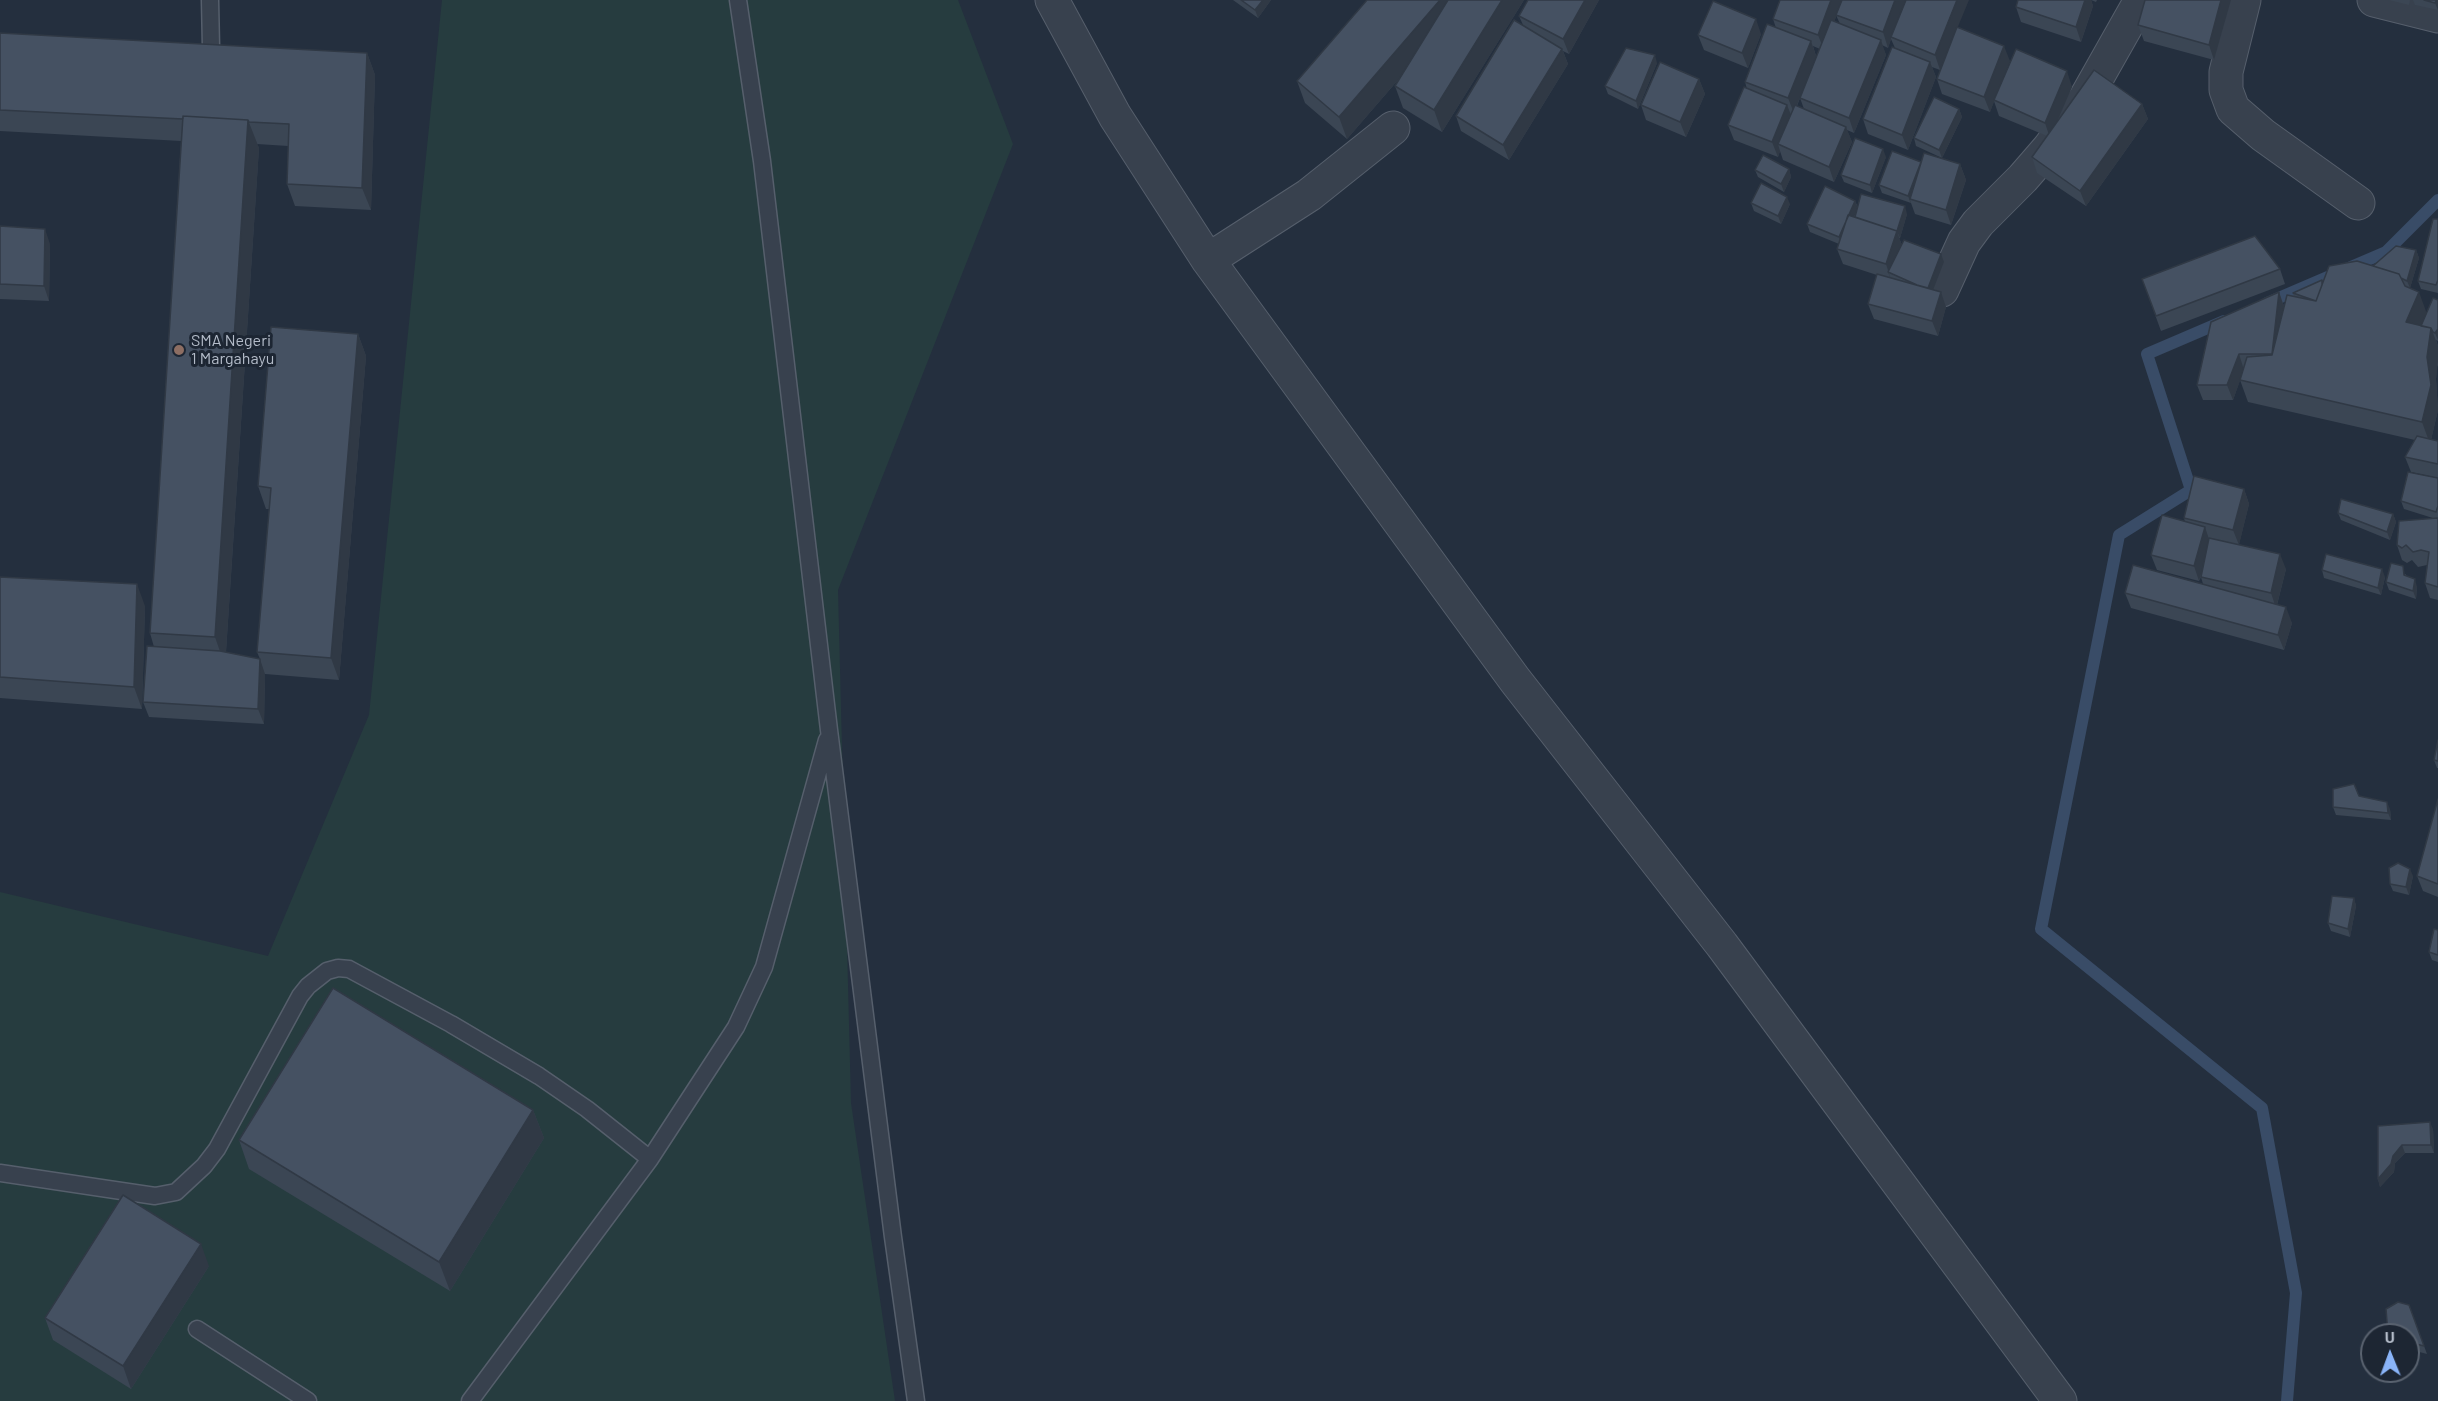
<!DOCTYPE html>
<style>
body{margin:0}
#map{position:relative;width:2438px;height:1401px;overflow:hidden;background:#242f3e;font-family:Barlow,sans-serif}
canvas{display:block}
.north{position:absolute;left:2360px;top:1323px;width:60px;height:60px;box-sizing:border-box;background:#1d2633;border:2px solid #59626f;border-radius:50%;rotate:359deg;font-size:16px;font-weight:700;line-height:24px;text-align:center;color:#b4bcc9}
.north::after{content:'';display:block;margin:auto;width:21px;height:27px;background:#8ab4f8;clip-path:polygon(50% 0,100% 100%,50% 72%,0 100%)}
</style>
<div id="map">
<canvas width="2438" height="1401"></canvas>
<div class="north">U</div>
</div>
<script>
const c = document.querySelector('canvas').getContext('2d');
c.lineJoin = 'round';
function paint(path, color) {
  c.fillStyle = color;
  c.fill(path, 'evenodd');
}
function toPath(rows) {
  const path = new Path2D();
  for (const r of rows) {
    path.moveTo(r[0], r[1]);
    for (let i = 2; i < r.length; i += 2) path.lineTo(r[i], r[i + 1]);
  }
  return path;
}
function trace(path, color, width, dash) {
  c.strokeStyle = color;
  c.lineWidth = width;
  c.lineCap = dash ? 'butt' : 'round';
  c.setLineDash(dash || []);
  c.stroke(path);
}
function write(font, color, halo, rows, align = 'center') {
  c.font = font + ' Barlow,sans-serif';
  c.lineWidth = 6;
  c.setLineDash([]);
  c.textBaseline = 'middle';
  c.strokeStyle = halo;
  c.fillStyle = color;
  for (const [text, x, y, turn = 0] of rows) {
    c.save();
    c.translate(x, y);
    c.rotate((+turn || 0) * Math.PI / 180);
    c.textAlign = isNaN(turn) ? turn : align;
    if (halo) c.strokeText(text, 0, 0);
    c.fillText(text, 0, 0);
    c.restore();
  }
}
paint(toPath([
 [442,0,958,0,1013,144,838,590,851,1103,895,1401,0,1401,0,892,268,956,369,715]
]), '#263c3f');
trace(toPath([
 [2267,303,2386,252,2438,200],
 [2224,321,2147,354,2191,490,2119,535,2041,929,2262,1108,2296,1293,2287,1401]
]), '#394c67', 12);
const lane = toPath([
 [210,0,211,47],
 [738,0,762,161,829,730,893,1237,916,1401],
 [0,1173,155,1196,176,1192,204,1166,217,1149,300,996,308,986,327,971,338,968,349,969,451,1024,539,1076,587,1109,650,1159],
 [197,1329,308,1401],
 [470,1401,650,1159,736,1027,764,967,827,740]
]);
const street = toPath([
 [1052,0,1115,116,1208,260,1515,680,1722,945,2060,1401],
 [2244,0,2226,72,2226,90,2233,109,2263,135,2358,203],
 [2374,0,2438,16],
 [1208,260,1309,195,1393,128],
 [1942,290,1964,242,1978,223,2023,178,2049,148,2085,99,2141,0]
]);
trace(lane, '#565f6c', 19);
trace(street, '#565f6c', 35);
trace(lane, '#38414e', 16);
trace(street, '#38414e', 33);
paint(toPath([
 [1233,0,1271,0,1258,18],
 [1524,0,1442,132,1403,108,1395,86,1398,80,1347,139,1305,103,1297,81],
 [1528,0,1599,0,1569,54,1563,51,1568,64,1509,160,1461,131,1456,116,1523,25,1519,16],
 [1842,0,1834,22,1840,24,1836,15,1958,27,2010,61,1998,91,2072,87,2057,121,2142,104,2148,119,2086,206,2037,173,2032,157,2047,136,1999,116,1994,101,1990,112,1942,94,1937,79,1940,70,1932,67,1936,77,1908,150,1868,134,1863,119,1895,48,1891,39,1888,48,1882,45,1886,55,1854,133,1847,130,1852,142,1834,182,1783,160,1780,151,1778,157,1734,140,1728,125,1747,89,1745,82,1776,28,1773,19],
 [1813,46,1820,49,1800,98,1804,109,1797,106,1816,56],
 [2018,0,2097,0,2096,2,2091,0,2093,6,2081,42,2021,22,2016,7],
 [2145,0,2231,0,2214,60,2144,41,2138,25],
 [2389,0,2410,0,2409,5],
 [2413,0,2438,0,2438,10,2415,5],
 [0,33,367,53,375,75,371,210,295,206,287,184,288,146,257,144,259,148,226,652,260,659,257,652,269,509,266,509,258,486,358,334,366,356,339,680,265,674,264,724,149,717,143,702,154,647,150,633,181,141,0,131],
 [1761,34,1748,68,1704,50,1698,35],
 [1657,63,1638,109,1608,94,1605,86],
 [1699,79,1705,94,1686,137,1646,120,1641,105],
 [1959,109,1962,117,1942,158,1916,146,1914,138],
 [1886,157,1872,193,1844,182,1841,175],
 [1921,162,1960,164,1966,180,1951,225,1915,214,1911,203,1882,193,1879,185],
 [1789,169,1791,177,1784,192,1758,177,1755,170],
 [1855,201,1858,207,1907,214,1900,238,1899,238,1902,245,1944,262,1933,290,1941,292,1946,307,1938,336,1874,319,1868,304,1877,275,1843,264,1837,249,1839,244,1810,232,1807,224],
 [1751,203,1790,204,1781,224,1754,211],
 [2438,219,2438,293,2421,289,2418,281],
 [0,226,50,244,49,301,0,299],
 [2416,250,2419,258,2410,288,2426,313,2438,300,2438,341,2436,340,2438,346,2438,367,2437,365,2436,379,2438,410,2431,440,2438,441,2438,478,2411,472,2405,457,2415,440,2248,402,2240,380,2233,400,2203,400,2197,385,2279,292,2284,306,2294,297,2293,293,2323,282],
 [2280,269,2285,284,2161,331,2142,279],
 [2438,478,2438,600,2430,598,2425,583,2427,565,2418,567,2412,560,2407,563,2402,560,2397,545,2436,519,2404,509,2401,501],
 [2244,489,2249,504,2239,544,2286,569,2277,605,2292,623,2284,650,2131,608,2125,593,2203,584,2201,577,2199,581,2157,570,2151,555,2185,522,2184,518],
 [2338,513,2393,514,2396,522,2390,540,2341,520],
 [2322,570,2385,577,2381,595,2324,578],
 [2406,574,2406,576,2417,587,2416,599,2389,590,2386,582],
 [0,577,145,606,142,709,0,698],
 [2438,740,2438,768,2437,768,2434,760],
 [2359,796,2390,809,2391,820,2336,815,2333,807],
 [2438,799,2438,897,2423,891,2417,876],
 [2413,876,2409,895,2393,891,2390,884],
 [2354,898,2356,906,2350,937,2331,931,2328,923],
 [2438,930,2438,962,2432,960,2429,952],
 [533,1110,544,1138,450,1291,249,1169,239,1140],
 [2378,1126,2433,1129,2434,1153,2405,1153,2395,1163,2394,1172,2380,1187,2378,1179],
 [209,1266,131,1389,53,1340,45,1318],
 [2409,1305,2427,1354,2408,1349]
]), '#3b4654');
paint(toPath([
 [1263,0,1271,0,1258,18,1255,10],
 [1440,0,1467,0,1347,139,1339,117],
 [1502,0,1524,0,1442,132,1434,110],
 [1585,0,1599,0,1569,54,1563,39],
 [1831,0,1842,0,1824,50,1818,35],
 [1895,0,1906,0,1891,37,1891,39,1888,48,1883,32],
 [1957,0,1969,0,1940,70,1935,55],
 [2085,0,2091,0,2093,6,2081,42,2076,27],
 [2221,0,2231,0,2214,60,2209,45],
 [2436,0,2438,0,2438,10,2435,3],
 [1756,19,1761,34,1748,68,1742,53],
 [1881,40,1886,55,1854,133,1849,118],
 [1811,41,1816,56,1794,113,1788,98],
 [2004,46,2010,61,1990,112,1984,97],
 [1562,49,1568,64,1509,160,1503,145],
 [367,53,375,75,371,210,362,188],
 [1655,55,1657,63,1638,109,1636,101],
 [1930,62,1936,77,1908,150,1902,135],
 [2067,71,2072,87,2050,138,2045,123],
 [1699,79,1705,94,1686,137,1680,122],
 [2142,104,2148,119,2086,206,2080,191],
 [1787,105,1793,120,1778,144,1780,151,1778,157,1772,142],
 [1959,109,1962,117,1942,158,1939,150],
 [248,120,259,148,225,666,215,637],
 [1846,127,1852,142,1834,182,1829,167],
 [1883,149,1886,157,1872,193,1870,185],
 [1921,162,1910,199,1911,204,1908,196],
 [1960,164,1966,180,1951,225,1946,210],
 [1789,169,1791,177,1784,192,1781,184],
 [1787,197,1790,204,1781,224,1778,216],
 [1855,201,1858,208,1841,245,1839,237],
 [1905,206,1907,214,1900,238,1897,231],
 [45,229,50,244,49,301,44,286],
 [1897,231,1902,246,1888,272,1891,280,1886,264],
 [2416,250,2419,258,2410,288,2407,281],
 [1941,254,1944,262,1930,298,1927,290],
 [1941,292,1946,307,1938,336,1932,321],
 [2279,292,2284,307,2272,354],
 [2419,292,2427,314,2414,344,2406,322],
 [2431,328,2438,346,2438,361,2436,379,2438,410,2430,444,2422,422,2427,357],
 [2438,329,2438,340,2435,333],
 [358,334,366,356,339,680,331,658],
 [2239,354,2244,370,2233,400,2227,385],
 [2244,489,2249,504,2239,545,2233,530],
 [2393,514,2396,522,2390,540,2387,532],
 [2205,527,2210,542,2199,581,2194,566],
 [2280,554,2286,569,2276,608,2271,593],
 [2382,569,2385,577,2381,595,2378,588],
 [2415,579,2417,587,2416,599,2413,591],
 [137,584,145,606,142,709,134,687],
 [2286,607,2292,623,2284,650,2278,635],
 [260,659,265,674,264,724,258,709],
 [2387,802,2390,809,2391,820,2388,813],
 [2410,869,2413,876,2409,895,2406,887],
 [2354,898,2356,906,2350,937,2348,929],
 [533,1110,544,1138,450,1291,439,1262],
 [2430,1122,2433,1129,2434,1153,2431,1145],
 [2402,1145,2405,1153,2395,1163,2394,1172,2380,1187,2378,1179,2393,1156],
 [201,1244,209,1266,131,1389,123,1366]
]), '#303945');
const building = toPath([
 [1241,0,1263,0,1255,10,1241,0],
 [1367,0,1440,0,1339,117,1297,81,1367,0],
 [1448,0,1502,0,1434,110,1395,86,1448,0],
 [1528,0,1585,0,1563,39,1519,16,1528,0],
 [1780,0,1831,0,1818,35,1773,19,1780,0],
 [1842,0,1895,0,1883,32,1836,15,1842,0],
 [1906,0,1957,0,1935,55,1891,37,1906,0],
 [2018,0,2085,0,2076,27,2016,7,2018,0],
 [2145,0,2221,0,2209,45,2138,25,2145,0],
 [2424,0,2436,0,2435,3,2424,0],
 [1713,1,1756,19,1742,53,1698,35,1713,1],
 [1514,20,1562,49,1503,145,1456,116,1514,20],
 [1831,20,1881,40,1849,118,1800,98,1831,20],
 [1767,24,1811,41,1788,98,1745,82,1767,24],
 [1957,27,2004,46,1984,97,1937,79,1957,27],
 [0,33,367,53,362,188,287,184,289,124,249,122,248,120,183,116,183,119,0,110,0,33],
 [1892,47,1930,62,1902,135,1863,119,1892,47],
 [1626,48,1655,55,1636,101,1605,86,1626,48],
 [2016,49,2067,71,2045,123,1994,100,2016,49],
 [1660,62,1699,79,1680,122,1641,105,1660,62],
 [2094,70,2142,104,2080,191,2032,157,2094,70],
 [1744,87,1787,105,1772,142,1728,125,1744,87],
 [1934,97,1959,109,1939,150,1914,138,1934,97],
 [1795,105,1846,127,1829,167,1778,144,1795,105],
 [183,116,248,120,215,637,150,633,183,116],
 [1855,138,1883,149,1870,185,1841,175,1855,138],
 [1892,151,1921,162,1908,196,1879,185,1892,151],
 [1924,153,1960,164,1946,210,1910,199,1924,153],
 [1763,155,1789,169,1781,184,1755,170,1763,155],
 [1761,183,1787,197,1778,216,1751,203,1761,183],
 [1825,186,1855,201,1839,237,1807,224,1825,186],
 [1861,194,1905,206,1897,231,1855,217,1861,194],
 [1848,215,1897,231,1886,264,1837,249,1848,215],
 [2433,219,2438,219,2438,280,2436,285,2418,281,2433,219],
 [0,226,45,229,44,286,0,284,0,226],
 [2255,236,2280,269,2156,316,2142,279,2255,236],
 [1904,240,1941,254,1928,288,1917,285,1888,272,1904,240],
 [2396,246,2416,250,2407,281,2401,278,2399,274,2373,266,2396,246],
 [2357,261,2399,274,2405,286,2419,292,2406,322,2431,328,2427,357,2431,385,2422,422,2240,380,2247,357,2272,355,2287,295,2316,301,2329,266,2357,261],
 [1877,274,1941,292,1932,321,1868,304,1877,274],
 [2322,280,2322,285,2316,301,2293,293,2322,280],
 [2279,292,2272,354,2239,354,2227,385,2197,385,2211,322,2279,292],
 [2433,298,2438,300,2438,329,2435,333,2433,332,2431,328,2421,326,2433,298],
 [271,327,358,334,331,658,257,652,271,488,258,486,271,327],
 [2417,436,2438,441,2438,464,2405,457,2417,436],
 [2408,472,2438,478,2438,506,2436,512,2401,501,2408,472],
 [2194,476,2244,489,2233,530,2184,518,2194,476],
 [2341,499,2393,514,2387,532,2338,513,2341,499],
 [2162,515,2205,527,2194,566,2151,555,2162,515],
 [2438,518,2438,587,2425,583,2429,552,2421,550,2413,552,2406,545,2402,548,2397,545,2399,521,2438,518],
 [2209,538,2280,554,2271,593,2201,577,2209,538],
 [2326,554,2382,569,2378,588,2322,570,2326,554],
 [2391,563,2403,566,2404,575,2415,579,2413,591,2386,582,2391,563],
 [2133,565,2286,607,2278,635,2125,593,2133,565],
 [0,577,137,584,134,687,0,677,0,577],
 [147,646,220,651,260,659,258,709,143,702,147,646],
 [2438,740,2438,761,2434,760,2438,740],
 [2354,784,2359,796,2387,802,2388,813,2333,807,2333,789,2354,784],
 [2438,799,2438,884,2417,876,2438,799],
 [2398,863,2410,869,2406,887,2390,884,2389,868,2398,863],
 [2332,896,2354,898,2348,929,2328,923,2332,896],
 [2434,929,2438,930,2438,955,2429,952,2434,929],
 [333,988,533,1110,439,1262,239,1140,333,988],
 [2430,1122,2431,1145,2402,1145,2393,1156,2391,1164,2378,1179,2378,1126,2430,1122],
 [123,1195,201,1244,123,1366,45,1318,123,1195],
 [2398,1302,2409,1305,2424,1346,2408,1342,2408,1335,2388,1335,2386,1309,2398,1302]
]);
paint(building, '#455162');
trace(building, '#303945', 1.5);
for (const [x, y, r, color] of [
 [179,350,6,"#8d6e63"]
]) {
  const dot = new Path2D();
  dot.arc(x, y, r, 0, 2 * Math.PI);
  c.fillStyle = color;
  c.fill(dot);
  trace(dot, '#1d2633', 2);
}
write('16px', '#b4bcc9', '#1d2633', [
 ["SMA Negeri",191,341],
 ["1 Margahayu",191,359]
], 'left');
</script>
